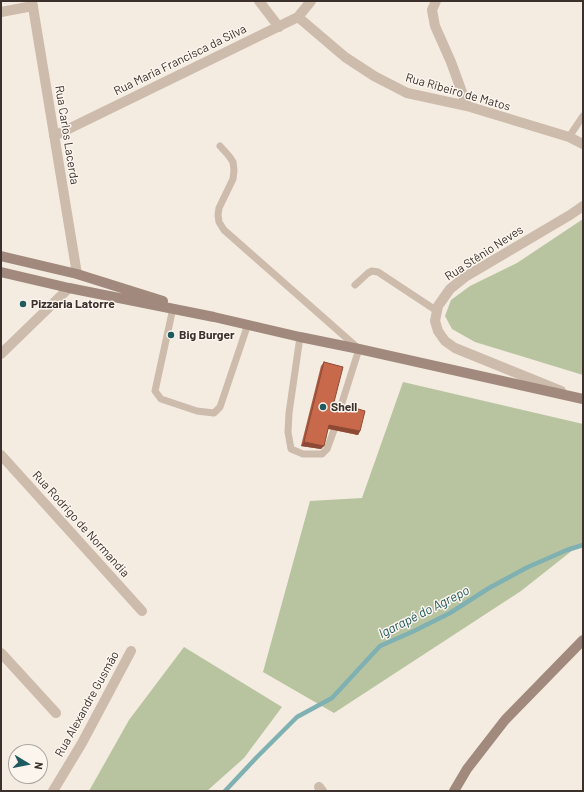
<!DOCTYPE html>
<meta charset="utf-8">
<style>
body{margin:0}
#map{position:relative;width:584px;height:792px;overflow:hidden;background:#f4ebe1;font-family:Barlow,sans-serif}
canvas{display:block}
.frame{position:absolute;inset:0;border:2px solid #3b302b;pointer-events:none}
.north{position:absolute;left:8px;top:744px;width:40px;height:40px;box-sizing:border-box;background:#fbf5ee;border:1px solid #aea6a0;border-radius:50%;rotate:100deg;font-size:11px;font-weight:700;line-height:16px;text-align:center;color:#3b302b}
.north::after{content:'';display:block;margin:auto;width:14px;height:18px;background:#1f5a5e;clip-path:polygon(50% 0,100% 100%,50% 72%,0 100%)}
</style>
<div id="map">
<canvas width="584" height="792"></canvas>
<div class="frame"></div>
<div class="north">N</div>
</div>
<script>
const c = document.querySelector('canvas').getContext('2d');
c.lineJoin = 'round';
function paint(path, color) {
  c.fillStyle = color;
  c.fill(path, 'evenodd');
}
function toPath(rows) {
  const path = new Path2D();
  for (const r of rows) {
    path.moveTo(r[0], r[1]);
    for (let i = 2; i < r.length; i += 2) path.lineTo(r[i], r[i + 1]);
  }
  return path;
}
function trace(path, color, width, dash) {
  c.strokeStyle = color;
  c.lineWidth = width;
  c.lineCap = dash ? 'butt' : 'round';
  c.setLineDash(dash || []);
  c.stroke(path);
}
function write(font, color, halo, rows, align = 'center') {
  c.font = font + ' Barlow,sans-serif';
  c.lineWidth = 3;
  c.setLineDash([]);
  c.textBaseline = 'middle';
  c.strokeStyle = halo;
  c.fillStyle = color;
  for (const [text, x, y, turn = 0] of rows) {
    c.save();
    c.translate(x, y);
    c.rotate((+turn || 0) * Math.PI / 180);
    c.textAlign = isNaN(turn) ? turn : align;
    if (halo) c.strokeText(text, 0, 0);
    c.fillText(text, 0, 0);
    c.restore();
  }
}
paint(toPath([
 [583,219,583,375,475,342,452,329,445,316,451,300,470,286,517,263],
 [403,382,583,424,583,542,521,591,334,713,263,672,310,501,362,498],
 [184,647,282,707,244,758,207,791,89,791,129,720]
]), '#b8c4a0');
trace(toPath([
 [225,791,256,758,297,717,332,698,380,646,414,631,450,613,489,588,528,567,567,550,583,545]
]), '#7fb0b2', 4.5);
trace(toPath([
 [569,137,583,116],
 [220,146,229,156,233,162,234,170,233,179,219,208,218,215,219,222,224,230,359,349,340,409],
 [355,285,368,273,372,271,378,272,437,311],
 [173,308,155,391,161,399,197,411,214,413,220,407,248,324],
 [300,337,289,413,288,432,291,449,303,454,322,454,327,449,334,430]
]), '#cdbbac', 7);
trace(toPath([
 [32,1,77,274],
 [259,1,279,27],
 [436,1,432,10,435,26,451,62,467,106],
 [1,12,33,6],
 [298,17,345,57,374,76,407,93,467,106,569,137,583,144],
 [54,136,298,17,311,1],
 [1,354,69,288],
 [561,391,455,348,445,341,438,331,435,321,438,306,450,289,465,277,570,215,583,206],
 [1,455,142,611],
 [1,653,56,713],
 [319,787,322,791],
 [53,791,82,743,131,651]
]), '#cdbbac', 10);
trace(toPath([
 [1,256,77,274,163,301],
 [1,272,69,288,214,317,300,337,359,349,583,399],
 [454,791,467,769,505,720,583,640]
]), '#a18a7d', 10);
paint(toPath([
 [324,362,334,402,360,431,358,435,328,429,321,449,301,446,321,366]
]), '#ac5a40');
paint(toPath([
 [329,425,360,431,358,435,326,428],
 [304,442,324,446,321,449,301,446]
]), '#8c4a34');
const building = toPath([
 [324,362,343,367,334,402,365,411,360,431,329,425,324,446,304,442,324,362]
]);
paint(building, '#c8694b');
trace(building, '#8c4a34', 1);
for (const [x, y, r, color] of [
 [23,304,4,"#1f5a5e"],
 [171,335,4,"#1f5a5e"],
 [323,407,4,"#1f5a5e"]
]) {
  const dot = new Path2D();
  dot.arc(x, y, r, 0, 2 * Math.PI);
  c.fillStyle = color;
  c.fill(dot);
  trace(dot, '#fbf5ee', 1.5);
}
write('12px', '#3b302b', '#fbf5ee', [
 ["Rua Maria Francisca da Silva",180,60,-26],
 ["Rua Ribeiro de Matos",458,92,16],
 ["Rua Carlos Lacerda",67,135,81],
 ["Rua Stênio Neves",484,253,-33],
 ["Rua Rodrigo de Normandia",81,524,48],
 ["Rua Alexandre Gusmão",87,704,-61]
]);
write('bold 12px', '#3b302b', '#fbf5ee', [
 ["Pizzaria Latorre",31,304],
 ["Big Burger",179,335],
 ["Shell",331,407]
], 'left');
write('italic 13px', '#1f5a5e', '#fbf5ee', [
 ["Igarapé do Agrepo",424,612,-27]
]);
</script>
